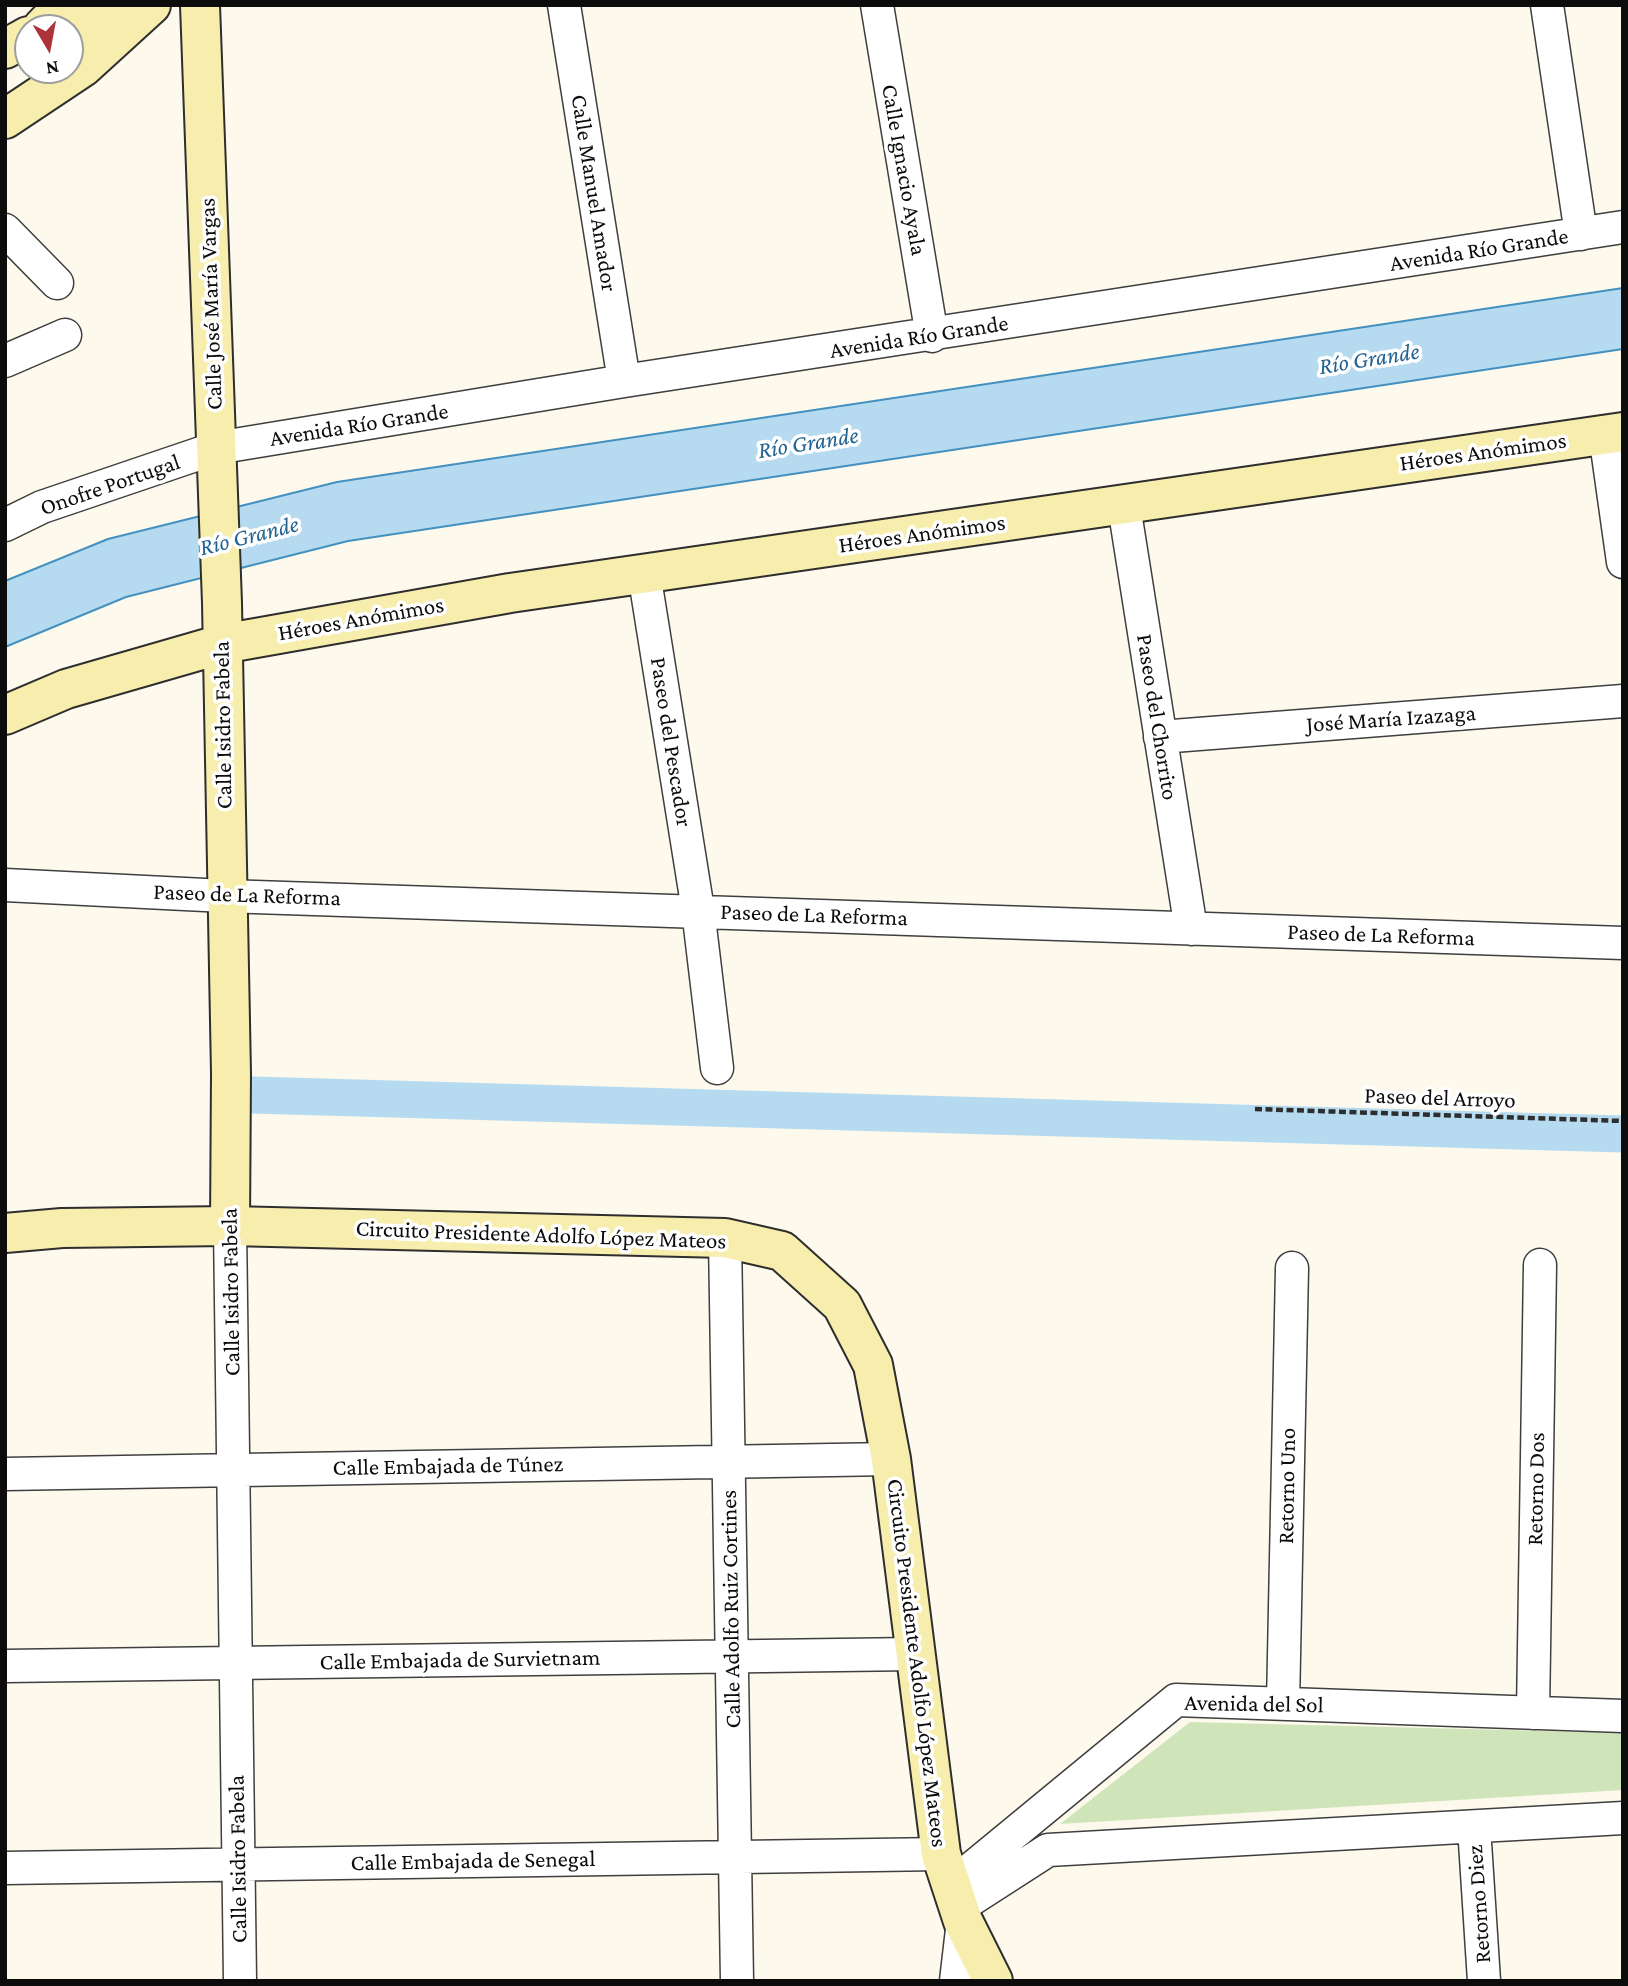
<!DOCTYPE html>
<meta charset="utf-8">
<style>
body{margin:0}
#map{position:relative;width:1628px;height:1986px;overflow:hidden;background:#fdf9ec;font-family:"Crimson Pro",serif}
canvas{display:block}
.frame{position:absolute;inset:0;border:7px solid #0c0c0c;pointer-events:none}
.north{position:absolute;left:14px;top:14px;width:70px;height:70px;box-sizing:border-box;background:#fff;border:2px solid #9e9e9e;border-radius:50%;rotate:170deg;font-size:19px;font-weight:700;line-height:28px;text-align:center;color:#0c0c0c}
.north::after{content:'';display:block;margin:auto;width:24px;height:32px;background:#ae323a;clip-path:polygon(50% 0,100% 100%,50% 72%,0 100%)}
</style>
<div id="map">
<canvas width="1628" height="1986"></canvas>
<div class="frame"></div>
<div class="north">N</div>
</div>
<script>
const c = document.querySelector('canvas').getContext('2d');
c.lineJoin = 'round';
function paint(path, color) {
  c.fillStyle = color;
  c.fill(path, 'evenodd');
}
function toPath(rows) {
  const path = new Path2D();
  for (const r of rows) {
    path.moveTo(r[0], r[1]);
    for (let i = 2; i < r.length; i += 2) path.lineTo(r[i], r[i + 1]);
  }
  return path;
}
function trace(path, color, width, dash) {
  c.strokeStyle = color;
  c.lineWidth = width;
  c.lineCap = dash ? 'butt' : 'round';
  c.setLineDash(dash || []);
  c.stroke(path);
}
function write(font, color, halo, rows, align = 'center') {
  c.font = font + ' "Crimson Pro",serif';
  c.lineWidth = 7;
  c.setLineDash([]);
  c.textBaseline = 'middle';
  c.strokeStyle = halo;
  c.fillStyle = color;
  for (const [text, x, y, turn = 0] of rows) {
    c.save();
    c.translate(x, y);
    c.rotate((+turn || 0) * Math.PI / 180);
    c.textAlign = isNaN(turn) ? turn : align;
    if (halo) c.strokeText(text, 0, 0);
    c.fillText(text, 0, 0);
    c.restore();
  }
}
paint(toPath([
 [1190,1722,1623,1733,1623,1790,1060,1824]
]), '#d0e4ba');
const water = toPath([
 [1623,288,1623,349,348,541,126,597,5,647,5,581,108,539,337,482,1623,288]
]);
paint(water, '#b6dbf0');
trace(water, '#4491c0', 2);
trace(toPath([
 [252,1095,1623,1134]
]), '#b6dbf0', 37);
const street = toPath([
 [564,5,624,381],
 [877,5,932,336],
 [1547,5,1581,234],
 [5,230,57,283],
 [5,361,65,335],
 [1605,434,1623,562],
 [1124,506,1191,929],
 [5,525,42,507,216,448,624,381,1623,227],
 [644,573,698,910,717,1068],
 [1160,737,1623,701],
 [5,885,225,896,1623,943],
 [230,1226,240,1981],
 [725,1238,737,1981],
 [5,1474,891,1459],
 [5,1666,915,1654],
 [1283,1704,1292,1268],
 [1533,1713,1540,1265],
 [1474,1827,1484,1981],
 [5,1868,941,1854],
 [950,1886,1176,1700,1623,1716],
 [958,1908,1048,1850,1623,1818],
 [956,1981,963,1921]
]);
const secondary = toPath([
 [200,5,222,603,231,1073,230,1226],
 [42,28,64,5],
 [70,41,111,5],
 [5,49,28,36],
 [5,119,83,67,151,5],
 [5,715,66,689,222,644,510,593,1623,432],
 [5,1233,62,1228,230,1226,725,1238,782,1251,842,1305,873,1365,891,1459,941,1854,963,1921,993,1981]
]);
trace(street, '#3f3f3f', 35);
trace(secondary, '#2e2e2e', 42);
trace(toPath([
 [1255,1109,1623,1121]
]), '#2e2e2e', 4.5, [7, 3.5]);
trace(street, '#fff', 32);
trace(secondary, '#f7edad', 38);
write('23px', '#0c0c0c', '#fff', [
 ["Calle Ignacio Ayala",904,170,80],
 ["Calle Manuel Amador",594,193,81],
 ["Avenida Río Grande",1479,250,-9],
 ["Calle José María Vargas",211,304,-92],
 ["Avenida Río Grande",919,337,-9],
 ["Avenida Río Grande",359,425,-9],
 ["Héroes Anómimos",1483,452,-8],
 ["Onofre Portugal",110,485,-19],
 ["Héroes Anómimos",922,534,-8],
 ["Héroes Anómimos",361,619,-10],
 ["Paseo del Chorrito",1157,717,81],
 ["José María Izazaga",1391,719,-4],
 ["Calle Isidro Fabela",223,725,-91],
 ["Paseo del Pescador",671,742,81],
 ["Paseo de La Reforma",247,895,2],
 ["Paseo de La Reforma",814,915,2],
 ["Paseo de La Reforma",1381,935,2],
 ["Paseo del Arroyo",1440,1098,2],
 ["Circuito Presidente Adolfo López Mateos",541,1235,2],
 ["Calle Isidro Fabela",231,1292,-91],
 ["Calle Embajada de Túnez",448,1466,-1],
 ["Retorno Uno",1287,1486,-89],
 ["Retorno Dos",1536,1489,-89],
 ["Calle Adolfo Ruiz Cortines",731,1609,-91],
 ["Calle Embajada de Survietnam",460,1660,-1],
 ["Circuito Presidente Adolfo López Mateos",917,1663,83],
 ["Avenida del Sol",1254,1704,1],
 ["Calle Isidro Fabela",238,1859,-91],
 ["Calle Embajada de Senegal",473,1861,-1],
 ["Retorno Diez",1479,1904,-94]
]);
write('italic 24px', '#226391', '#fff', [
 ["Río Grande",1369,359,-9],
 ["Río Grande",808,443,-9],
 ["Río Grande",249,536,-14]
]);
</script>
